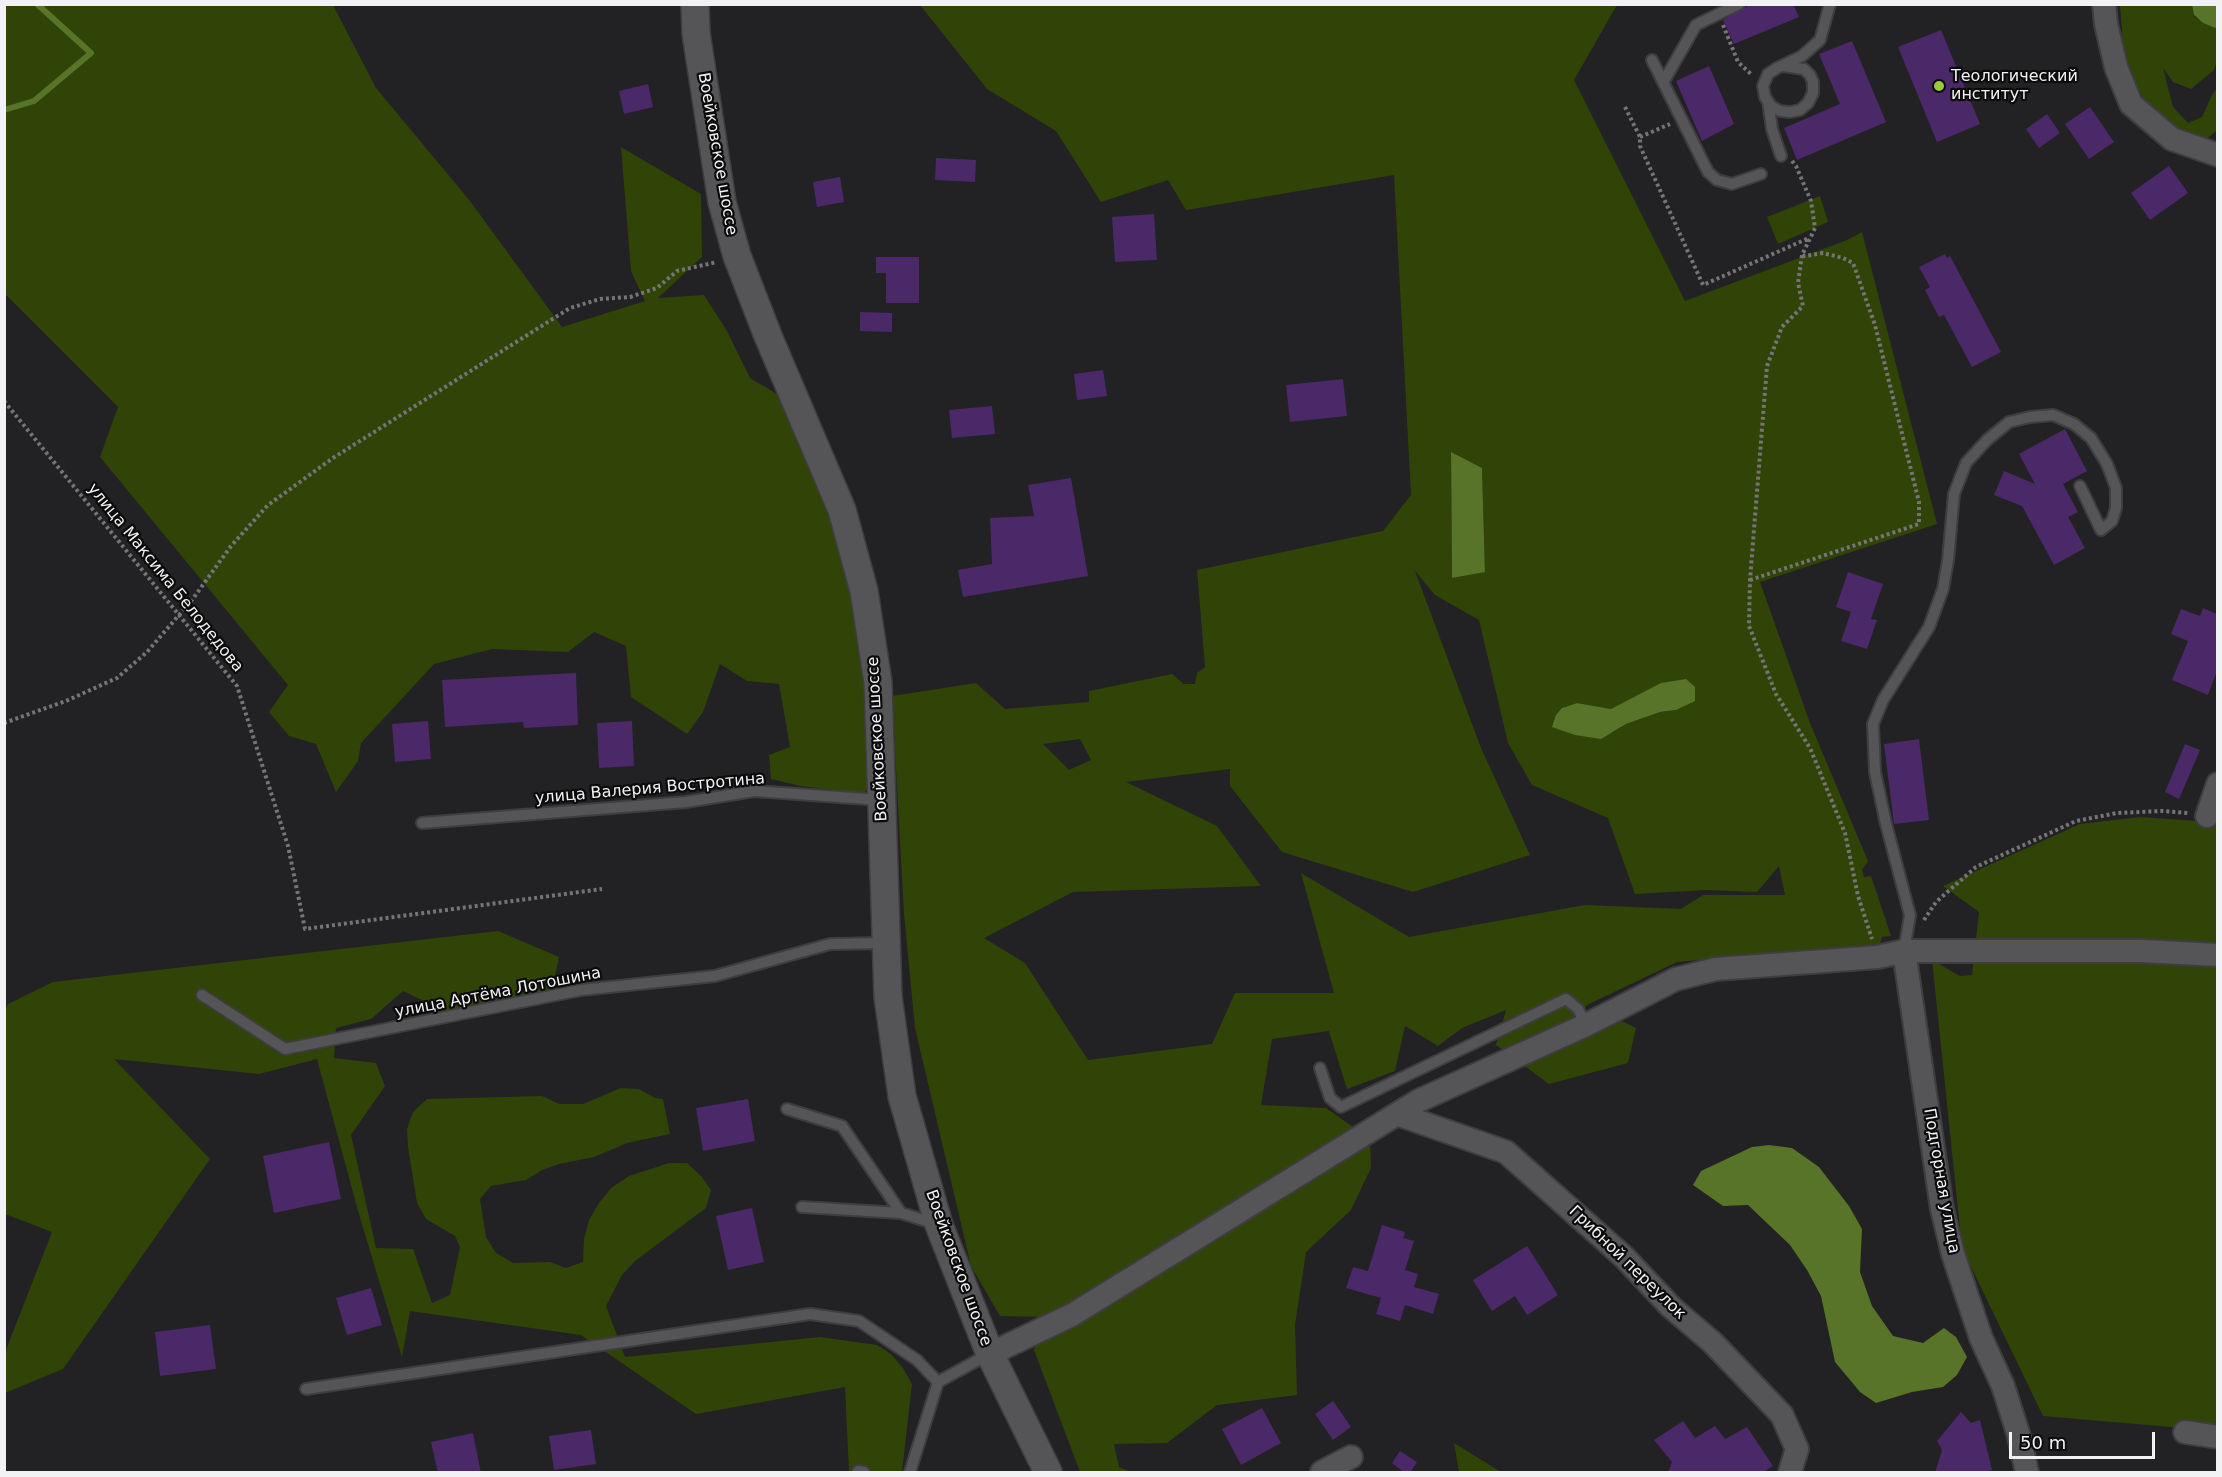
<!DOCTYPE html>
<meta charset="utf-8">
<style>
body{margin:0}
#map{position:relative;width:2222px;height:1477px;overflow:hidden;background:#222123;font-family:"DejaVu Sans",sans-serif}
canvas{display:block}
.frame{position:absolute;inset:0;border:6px solid #f2f1f3;pointer-events:none}
.scale{position:absolute;left:2009px;top:1432px;width:146px;height:27px;box-sizing:border-box;border:3px solid #f2f1f3;border-top:0;padding-left:8px;font-size:18px;line-height:21px;white-space:nowrap;color:#f2f1f3;-webkit-text-stroke:4px #0b0b0c;paint-order:stroke}
</style>
<div id="map">
<canvas width="2222" height="1477"></canvas>
<div class="frame"></div>
<div class="scale">50 m</div>
</div>
<script>
const c = document.querySelector('canvas').getContext('2d');
c.lineJoin = 'round';
function paint(path, color) {
  c.fillStyle = color;
  c.fill(path, 'evenodd');
}
function toPath(rows) {
  const path = new Path2D();
  for (const r of rows) {
    path.moveTo(r[0], r[1]);
    for (let i = 2; i < r.length; i += 2) path.lineTo(r[i], r[i + 1]);
  }
  return path;
}
function trace(path, color, width, dash) {
  c.strokeStyle = color;
  c.lineWidth = width;
  c.lineCap = dash ? 'butt' : 'round';
  c.setLineDash(dash || []);
  c.stroke(path);
}
function write(font, color, halo, rows, align = 'center') {
  c.font = font + ' "DejaVu Sans",sans-serif';
  c.lineWidth = 4.5;
  c.setLineDash([]);
  c.textBaseline = 'middle';
  c.strokeStyle = halo;
  c.fillStyle = color;
  for (const [text, x, y, turn = 0] of rows) {
    c.save();
    c.translate(x, y);
    c.rotate((+turn || 0) * Math.PI / 180);
    c.textAlign = isNaN(turn) ? turn : align;
    if (halo) c.strokeText(text, 0, 0);
    c.fillText(text, 0, 0);
    c.restore();
  }
}
paint(toPath([
 [4,5,333,5,376,88,470,201,562,327,645,301,631,271,621,147,701,194,702,257,658,298,704,295,727,331,750,378,782,397,826,498,865,642,871,780,864,794,801,786,771,779,769,755,790,747,779,684,747,681,720,664,703,712,687,734,631,697,626,646,594,632,568,652,492,649,434,664,361,743,358,761,336,792,316,744,289,736,269,712,288,685,100,457,118,407,5,294],
 [920,5,1617,5,1574,80,1685,301,1847,240,1862,232,1937,524,1760,582,1810,723,1868,861,1862,870,1864,877,1871,876,1891,936,1882,937,1880,944,1677,962,1587,1005,1576,1019,1599,1010,1636,1028,1628,1063,1549,1084,1496,1045,1506,1010,1462,1028,1438,1046,1405,1026,1395,1071,1347,1089,1329,1031,1272,1039,1261,1105,1326,1108,1370,1139,1371,1168,1351,1210,1306,1252,1295,1325,1297,1395,1217,1405,1167,1443,1114,1444,1119,1467,1131,1472,1080,1472,1034,1350,1046,1317,1000,1316,971,1266,915,1028,904,914,892,696,976,683,1005,709,1089,702,1089,691,1172,674,1184,684,1195,684,1197,673,1205,667,1197,570,1383,531,1411,495,1394,175,1186,210,1168,180,1101,202,1056,131,987,89],
 [1451,453,1482,468,1485,571,1452,578],
 [1415,571,1435,595,1479,620,1508,743,1532,785,1608,818,1635,894,1706,890,1757,892,1779,866,1785,895,1703,895,1681,909,1585,905,1409,937,1301,873,1334,993,1235,993,1212,1044,1088,1060,1025,963,984,938,1073,892,1261,886,1217,826,1126,782,1230,769,1230,786,1282,852,1413,892,1530,855,1481,748],
 [1577,703,1611,709,1624,704,1676,710,1660,712,1626,724,1612,733,1562,708],
 [1080,739,1091,760,1069,770,1043,744],
 [2120,5,2192,5,2194,16,2203,23,2215,28,2217,27,2217,61,2214,70,2191,89,2173,82,2163,68,2173,107,2188,123,2202,117,2212,95,2217,88,2217,130,2201,144,2178,133,2146,104,2124,58],
 [1820,196,1828,222,1778,244,1767,217],
 [2140,817,2211,822,2217,825,2217,1431,2043,1416,1962,1248,1932,960,1960,976,1972,975,1979,912,1943,886,2080,824],
 [498,931,559,957,551,995,510,1008,445,1011,403,991,371,1019,336,1028,334,1058,376,1063,385,1086,351,1135,376,1248,413,1249,432,1303,450,1295,460,1247,455,1236,426,1219,417,1203,408,1147,407,1129,413,1112,427,1099,542,1096,559,1104,583,1104,621,1088,639,1089,655,1098,663,1099,670,1134,627,1143,594,1157,559,1164,542,1170,526,1180,491,1186,480,1199,486,1237,496,1253,513,1263,550,1262,566,1268,583,1262,584,1239,589,1220,599,1203,611,1188,629,1176,669,1163,687,1163,701,1176,711,1190,706,1208,635,1261,622,1275,606,1306,625,1357,820,1337,877,1345,891,1354,903,1368,912,1384,902,1472,849,1472,845,1387,696,1414,581,1335,410,1311,402,1357,358,1211,317,1059,259,1074,114,1059,210,1159,63,1369,5,1393,4,1355,52,1232,5,1214,4,1012,8,1004,53,982],
 [1454,1443,1501,1472,1459,1472]
]), '#304407');
paint(toPath([
 [2192,5,2217,5,2217,27,2215,28,2203,23,2194,15],
 [1451,452,1482,468,1485,572,1452,578],
 [1686,679,1695,687,1695,701,1676,710,1660,712,1626,724,1601,739,1575,735,1552,727,1556,715,1562,708,1577,703,1611,709,1661,683],
 [1769,1145,1792,1148,1819,1167,1849,1206,1862,1229,1860,1272,1872,1306,1893,1336,1923,1343,1944,1328,1956,1337,1967,1357,1957,1375,1943,1387,1912,1392,1876,1403,1860,1392,1835,1362,1821,1296,1807,1270,1790,1245,1748,1205,1723,1206,1693,1185,1701,1171,1752,1147]
]), '#577428');
trace(toPath([
 [4,110,34,101,91,53,37,4]
]), '#577428', 6);
paint(toPath([
 [1751,4,1793,4,1799,17,1734,44,1723,20],
 [1941,30,1980,124,1937,142,1898,47],
 [1852,41,1886,122,1797,160,1784,128,1840,104,1819,54],
 [1709,66,1734,124,1702,141,1676,81],
 [648,84,653,107,624,114,619,91],
 [2090,107,2114,142,2089,159,2065,124],
 [2047,114,2060,133,2039,148,2026,129],
 [936,158,976,160,975,182,935,180],
 [2169,166,2188,193,2150,220,2131,193],
 [840,177,844,202,817,207,813,182],
 [1154,214,1157,260,1115,262,1112,217],
 [1945,254,1947,258,1950,256,2001,352,1972,367,1944,315,1939,317,1925,290,1930,287,1919,267],
 [876,257,919,257,919,303,886,303,886,273,876,273],
 [860,312,892,313,892,332,860,331],
 [1103,370,1107,396,1077,400,1074,374],
 [1343,379,1347,416,1290,422,1286,385],
 [992,406,995,434,952,438,949,410],
 [2065,429,2087,471,2063,484,2078,512,2068,517,2085,548,2054,565,2022,506,1994,495,2004,471,2035,484,2019,454],
 [1071,478,1088,576,963,597,958,570,992,564,990,518,1034,516,1028,485],
 [1848,572,1883,584,1871,619,1877,620,1867,649,1841,641,1851,612,1836,607],
 [2203,608,2217,614,2217,671,2208,695,2172,680,2188,641,2171,634,2181,609,2200,616],
 [576,673,578,725,524,728,523,722,445,727,442,680],
 [428,721,431,759,395,762,392,724],
 [632,721,634,766,599,768,597,723],
 [1919,739,1929,820,1894,824,1884,744],
 [2185,744,2200,750,2179,799,2165,792],
 [748,1099,755,1141,703,1151,696,1108],
 [329,1142,341,1199,274,1213,263,1156],
 [752,1208,764,1262,728,1270,716,1216],
 [1382,1225,1405,1232,1403,1238,1414,1241,1405,1270,1418,1274,1414,1287,1439,1294,1433,1314,1405,1305,1400,1321,1376,1314,1381,1298,1346,1288,1353,1267,1368,1271],
 [1527,1246,1558,1295,1527,1315,1515,1296,1492,1311,1473,1280],
 [371,1288,382,1325,347,1335,336,1298],
 [210,1325,216,1369,160,1376,155,1332],
 [1333,1401,1351,1427,1333,1440,1315,1414],
 [1262,1408,1281,1443,1241,1465,1222,1429],
 [1961,1412,1971,1423,1980,1420,1992,1470,1981,1473,1935,1473,1942,1450,1937,1441],
 [1683,1421,1695,1438,1715,1426,1725,1439,1747,1427,1773,1466,1762,1473,1668,1473,1672,1462,1654,1440],
 [591,1430,596,1464,554,1470,549,1436],
 [473,1433,481,1473,438,1473,431,1442],
 [1400,1451,1417,1462,1410,1473,1405,1473,1392,1463]
]), '#4b2968');
const service = toPath([
 [1652,60,1708,172,1717,180,1732,184,1761,174],
 [1783,66,1804,69,1810,75,1813,82,1813,93,1808,103,1800,110,1790,112,1780,111,1771,106,1765,97,1763,86,1768,74,1777,68,1802,56,1820,40,1830,4],
 [1664,81,1696,25,1739,4],
 [1768,101,1772,129,1781,156],
 [422,823,686,802,754,791,882,800],
 [1904,951,1910,915,1886,824,1875,772,1873,724,1883,700,1929,627,1943,589,1948,560,1954,494,1966,463,1987,440,2009,422,2030,417,2053,415,2074,424,2091,438,2107,464,2116,488,2116,508,2112,521,2101,530,2080,486],
 [202,995,285,1049,581,990,715,976,830,944,885,943],
 [1320,1068,1330,1098,1341,1107,1566,999,1578,1009,1586,1025],
 [787,1109,842,1126,901,1213],
 [802,1207,901,1213,936,1224],
 [306,1389,810,1314,859,1321,917,1360,938,1382,989,1354],
 [858,1471,864,1472],
 [910,1472,938,1382]
]);
const minor = toPath([
 [2104,4,2106,24,2116,67,2131,104,2172,139,2218,155],
 [2207,816,2218,784],
 [1904,951,1942,1209,1953,1254,1981,1338,2003,1386,2018,1433,2027,1472],
 [1397,1114,1506,1152,1624,1257,1671,1307,1713,1343,1782,1415,1797,1449,1790,1472],
 [990,1354,1072,1315,1418,1101,1586,1025,1676,979,1716,969,1878,957,1904,951,2141,951,2218,955],
 [2185,1432,2218,1437],
 [1322,1472,1351,1457]
]);
const tertiary = toPath([
 [695,4,696,33,722,202,737,256,768,336,842,510,864,591,878,683,888,997,902,1096,939,1225,990,1354,1048,1472]
]);
trace(service, '#3e3d40', 14);
trace(minor, '#3e3d40', 26);
trace(tertiary, '#3e3d40', 30);
trace(toPath([
 [1723,25,1738,62,1752,75],
 [1625,107,1640,137,1640,146,1703,285,1809,238],
 [1640,137,1670,124],
 [1792,161,1796,166,1811,201,1815,228,1802,255,1798,283,1803,306,1782,327,1767,366,1750,580,1749,626,1776,694,1810,748,1845,833,1858,896,1872,939],
 [4,401,237,686,288,846,305,929,602,889],
 [1750,580,1919,524,1919,502,1875,325,1853,263,1843,258,1823,253,1805,256,1802,255],
 [4,723,66,701,117,678,147,652,192,600,231,546,268,505,333,458,570,308,600,299,630,297,657,288,677,271,717,262],
 [1924,920,1936,902,1976,867,2076,821,2117,813,2162,811,2188,813]
]), '#757476', 4, [3, 3]);
trace(service, '#555457', 10);
trace(minor, '#555457', 22);
trace(tertiary, '#555457', 27);
for (const [x, y, r, color] of [
 [1939,86,6,"#98cb38"]
]) {
  const dot = new Path2D();
  dot.arc(x, y, r, 0, 2 * Math.PI);
  c.fillStyle = color;
  c.fill(dot);
  trace(dot, '#0b0b0c', 2);
}
write('16px', '#f2f1f3', '#0b0b0c', [
 ["Теологический",1951,77],
 ["институт",1951,95]
], 'left');
write('16px', '#f2f1f3', '#0b0b0c', [
 ["Воейковское шоссе",717,154,80],
 ["улица Максима Белодедова",165,578,51],
 ["Воейковское шоссе",878,739,-93],
 ["улица Валерия Востротина",650,789,-5],
 ["улица Артёма Лотошина",498,993,-11],
 ["Подгорная улица",1941,1181,80],
 ["Грибной переулок",1627,1263,44],
 ["Воейковское шоссе",958,1268,70]
]);
</script>
